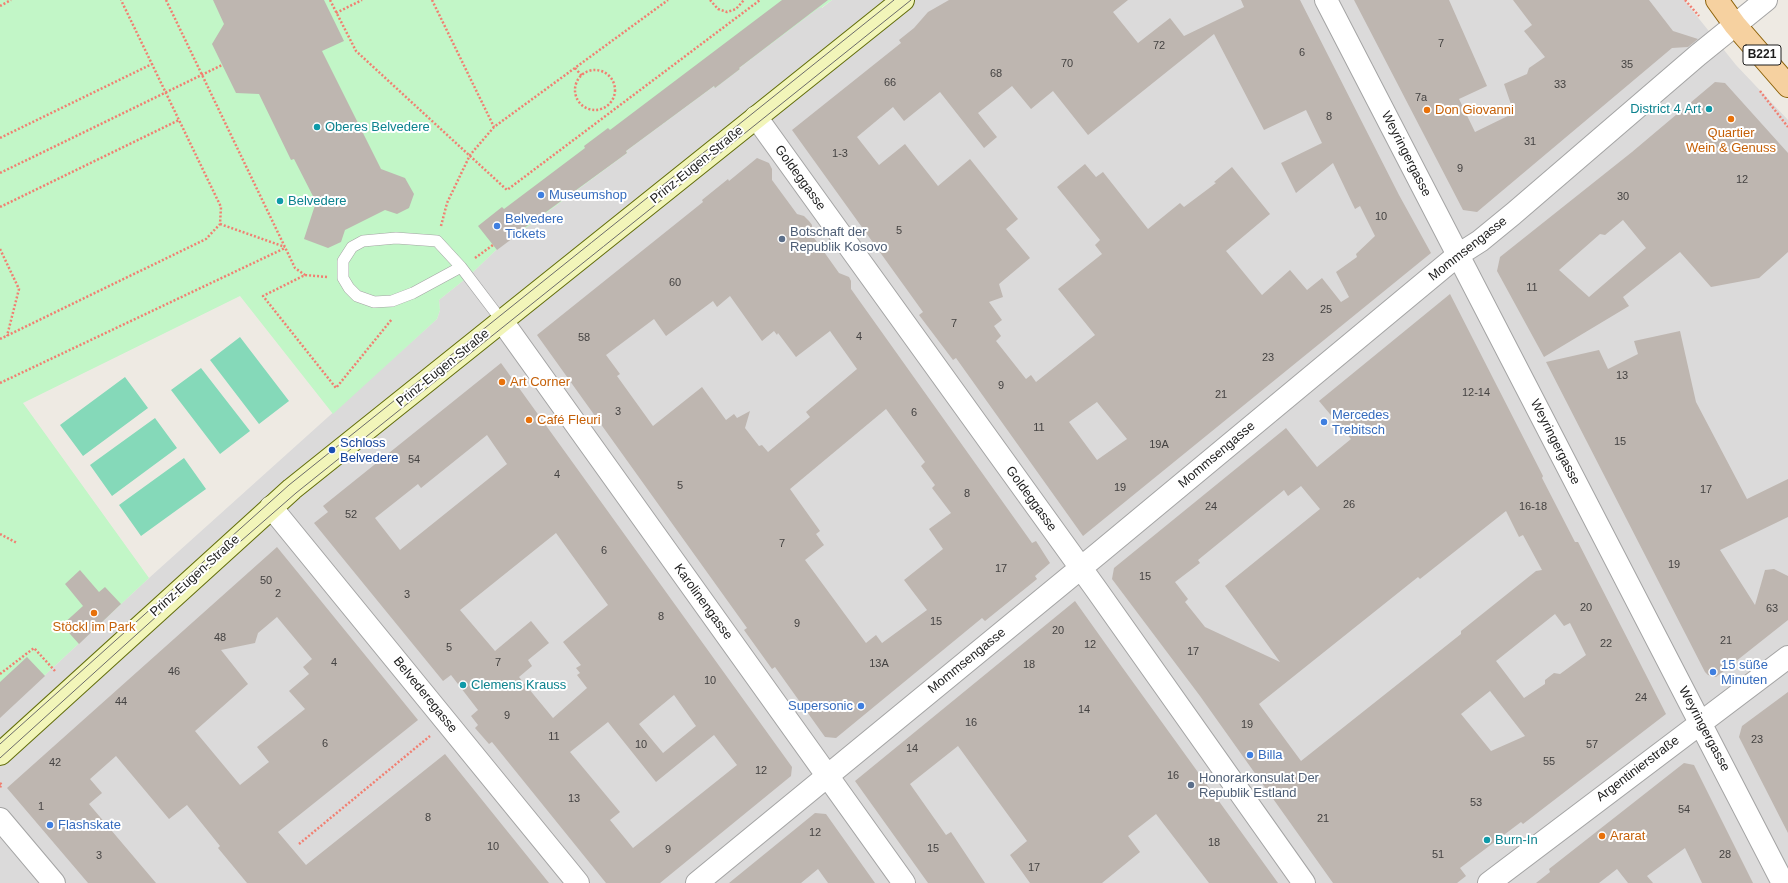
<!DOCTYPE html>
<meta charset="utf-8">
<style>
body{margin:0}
canvas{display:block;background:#eeeae3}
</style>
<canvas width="1788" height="883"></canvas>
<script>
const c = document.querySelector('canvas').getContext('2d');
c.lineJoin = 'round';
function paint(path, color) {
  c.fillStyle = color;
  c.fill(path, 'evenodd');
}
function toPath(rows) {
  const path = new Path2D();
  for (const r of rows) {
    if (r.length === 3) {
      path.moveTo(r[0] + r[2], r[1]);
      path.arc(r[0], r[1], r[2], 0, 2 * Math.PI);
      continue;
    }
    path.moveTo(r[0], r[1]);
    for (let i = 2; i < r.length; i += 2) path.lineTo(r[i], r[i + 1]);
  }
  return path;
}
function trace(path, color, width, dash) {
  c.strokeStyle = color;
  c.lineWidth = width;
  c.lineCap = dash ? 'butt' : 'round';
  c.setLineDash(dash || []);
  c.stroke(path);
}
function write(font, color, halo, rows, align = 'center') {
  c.font = font + ' Helvetica,sans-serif';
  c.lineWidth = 4;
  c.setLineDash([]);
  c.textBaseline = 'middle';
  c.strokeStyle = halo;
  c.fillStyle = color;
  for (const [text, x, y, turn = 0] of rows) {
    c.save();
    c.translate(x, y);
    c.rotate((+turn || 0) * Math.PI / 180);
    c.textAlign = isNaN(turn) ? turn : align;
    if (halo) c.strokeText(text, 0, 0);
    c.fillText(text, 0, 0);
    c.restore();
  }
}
paint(toPath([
 [832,0,1684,0,1736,65,1788,120,1788,883,0,883,0,717,149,578,437,319,440,310,439,300,469,276,496,250,627,153,626,151,714,86,715,87,740,69,739,68,820,6,822,8]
]), '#dbdada');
paint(toPath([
 [0,0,832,0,821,8,820,7,739,68,740,69,715,88,714,86,626,151,627,153,496,250,469,276,439,300,440,310,437,319,333,414,240,296,23,403,149,578,0,717]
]), '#c2f6c7');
paint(toPath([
 [240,337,289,401,259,424,210,360],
 [201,368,250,431,220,454,171,390],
 [125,377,148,408,83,456,60,425],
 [155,418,177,448,112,496,90,465],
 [184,458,206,489,141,536,119,505]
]), '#85d9b9');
paint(toPath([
 [213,0,324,0,344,41,322,51,381,169,405,178,414,194,409,208,397,214,385,210,345,230,341,242,328,248,304,239,316,202,294,159,291,160,259,94,236,93,212,44,224,24],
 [782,0,828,0,739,68,740,69,715,88,714,86,626,151,627,153,520,231,521,232,497,250,478,226,502,207,504,209,585,148,584,146,608,128,610,130],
 [949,0,1128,0,1113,12,1138,43,1170,18,1184,36,1244,7,1241,0,1300,0,1399,195,1431,253,1083,536,956,358,953,360,919,315,923,312,792,130,901,43,899,40,914,28,928,12],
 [1214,34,1264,130,1306,110,1322,143,1281,163,1296,193,1333,163,1355,209,1360,206,1375,236,1356,254,1357,257,1336,272,1349,297,1341,302,1322,278,1307,290,1290,270,1262,295,1226,251,1270,214,1232,167,1214,182,1216,183,1184,207,1180,203,1148,229,1103,172,1096,177,1085,164,1057,187,1100,240,1095,245,1102,254,1058,289,1095,335,1036,382,1031,375,1026,379,996,341,1001,336,994,326,1002,320,989,302,1003,297,999,284,1030,258,1006,229,1018,219,970,159,938,186,905,144,879,165,857,137,893,107,904,121,940,92,984,148,997,137,978,113,1012,86,1031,109,1053,91,1088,135],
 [1097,402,1127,439,1097,460,1069,422],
 [1354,0,1449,0,1487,86,1459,99,1475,132,1514,113,1504,84,1527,74,1529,68,1545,57,1524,31,1532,25,1513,0,1649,0,1673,31,1698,39,1688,47,1672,48,1477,212,1463,210],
 [1715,82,1725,83,1788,153,1788,252,1759,278,1711,287,1680,252,1623,297,1629,306,1544,357,1497,271,1500,257,1632,152],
 [1623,220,1646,248,1589,297,1559,270,1600,234,1605,235],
 [757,158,769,163,772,169,772,180,797,214,804,216,809,221,812,225,812,235,839,273,849,277,851,281,851,289,1032,543,1036,541,1050,563,1035,576,1037,579,985,621,982,618,836,738,825,737,775,667,772,669,744,630,747,628,537,335,703,202,702,200,728,179,729,181],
 [730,296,762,341,774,331,777,335,778,333,796,357,830,331,857,369,806,412,810,417,768,452,762,445,759,446,745,428,750,411,737,418,734,414,726,420,702,387,653,426,617,376,620,374,606,355,654,319,666,336,713,301,717,307],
 [886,409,925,462,921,466,935,485,932,488,951,513,929,529,943,549,904,580,927,610,882,643,876,635,866,643,805,560,824,545,816,534,820,531,790,489],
 [1450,294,1543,476,1542,478,1575,542,1578,542,1666,714,1523,824,1521,822,1460,868,1466,876,1457,883,1333,883,1200,696,1112,579,1114,568,1286,428,1317,467,1351,439,1319,401],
 [1301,486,1320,509,1225,586,1280,662,1205,627,1185,602,1188,599,1175,582,1200,563,1198,560,1284,490,1288,496],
 [1506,511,1519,537,1523,535,1542,570,1536,571,1461,631,1461,634,1301,761,1259,704,1418,577,1420,579],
 [1555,614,1564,626,1570,623,1586,655,1560,674,1554,673,1545,680,1545,684,1524,698,1496,661],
 [1490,691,1525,736,1491,751,1461,714],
 [1680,331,1696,402,1747,499,1788,479,1788,517,1720,550,1755,605,1765,570,1774,569,1788,576,1788,620,1716,677,1708,675,1705,672,1546,362,1599,350,1608,369,1638,354,1634,341],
 [501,363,792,767,791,776,660,883,606,883,492,742,489,744,475,728,478,725,471,716,478,710,451,675,443,681,314,523,328,512,323,506],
 [487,435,507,464,400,550,375,518,418,484,421,488],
 [556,533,608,605,563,642,581,665,576,668,580,673,577,675,587,688,553,718,519,677,532,666,528,660,549,643,531,621,495,651,460,610],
 [674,695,696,726,663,753,639,724],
 [608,722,656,782,714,735,737,765,633,848,610,820,620,812,570,752],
 [277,547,418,720,278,832,306,865,445,754,549,883,247,883,218,848,220,846,187,805,169,819,116,756,90,779,102,793,89,804,156,883,88,883,7,788],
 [277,617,312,659,303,667,309,674,289,691,305,709,257,747,269,762,240,785,195,731,248,684,221,650,255,643,258,633],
 [80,570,99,592,105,587,121,604,79,644,62,625,83,606,65,584],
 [1075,601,1122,667,1278,883,1209,883,1156,814,1128,836,1140,852,1102,883,1030,883,1010,855,1027,841,958,746,910,784,946,835,951,832,985,883,928,883,855,781],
 [27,657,45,676,0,718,0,682],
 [1788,692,1788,833,1739,737,1742,726],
 [1684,763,1694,765,1753,883,1702,883,1685,848,1647,876,1653,883,1628,883,1617,869,1599,883,1536,883,1550,872,1549,869],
 [815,813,826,814,875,883,828,883,818,869,801,883,729,883]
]), '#beb6b0');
const lane = toPath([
 [396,238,437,241,461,267,413,293,392,301,374,302,357,296,349,288,343,278,343,261,352,247,363,241,396,238],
 [461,267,502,321]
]);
const street = toPath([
 [1326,0,1783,883],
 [756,117,1096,589,1304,883],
 [502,321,904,883],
 [271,507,578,883],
 [0,819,54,883],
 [697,883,1099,553,1458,255,1480,241,1513,214,1698,55,1766,0],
 [1489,883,1788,657]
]);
const secondary = toPath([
 [0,754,292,489,903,0]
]);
const primary = toPath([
 [1717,0,1735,25,1788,86]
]);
trace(lane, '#a4a4a4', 12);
trace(street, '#a4a4a4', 24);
trace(secondary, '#626d0b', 24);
trace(primary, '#8d6209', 24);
trace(toPath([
 [166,0,295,268,305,275],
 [330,0,356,51,507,190,760,0],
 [432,0,494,127],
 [710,0,718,9,727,12,736,9,744,0],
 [1685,0,1699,16],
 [0,6,11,0],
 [336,13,362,0],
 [575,68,582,76],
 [595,90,20],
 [1760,91,1788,127],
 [0,138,152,64],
 [0,173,222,65],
 [0,207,179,120],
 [220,224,285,247],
 [441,226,447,203,470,155,494,127,668,0],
 [0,249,19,289,7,336],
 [475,258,493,245],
 [327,277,305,275,263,296,336,388,392,319],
 [0,339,206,239,220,224,221,207,121,0],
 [0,383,285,248],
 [0,534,17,543],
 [0,674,34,648,55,671],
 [0,783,2,785,0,787],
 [299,844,430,736]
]), '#f17f71', 2.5, [2, 2]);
trace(lane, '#fff', 11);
trace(street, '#fff', 22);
trace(secondary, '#f2f5b9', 22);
trace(primary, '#f6d1a0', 22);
trace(toPath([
 [0,744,289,485,894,0],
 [0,758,210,568,296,493,911,0]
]), '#6b6b6b', 1);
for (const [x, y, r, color] of [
 [1709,109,4,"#0f9aa8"],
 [1427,110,4,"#e8710a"],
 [1731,119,4,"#e8710a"],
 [317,127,4,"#0f9aa8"],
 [541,195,4,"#3f7fe0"],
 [280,201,4,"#0f9aa8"],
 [497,226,4,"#3f7fe0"],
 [782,239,4,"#5c6f8a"],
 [502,382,4,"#e8710a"],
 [529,420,4,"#e8710a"],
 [1324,422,4,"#3f7fe0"],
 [332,450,4,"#1a4fb4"],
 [94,613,4,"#e8710a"],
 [1713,672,4,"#3f7fe0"],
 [463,685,4,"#0f9aa8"],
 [861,706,4,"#3f7fe0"],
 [1250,755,4,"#3f7fe0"],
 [1191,785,4,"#5c6f8a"],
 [50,825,4,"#3f7fe0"],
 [1602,836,4,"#e8710a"],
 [1487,840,4,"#0f9aa8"]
]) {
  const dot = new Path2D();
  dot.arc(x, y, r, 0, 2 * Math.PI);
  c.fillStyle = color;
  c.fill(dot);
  trace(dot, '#fff', 1.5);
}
write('11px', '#454342', null, [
 ["7",1441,44],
 ["72",1159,46],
 ["6",1302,53],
 ["70",1067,64],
 ["35",1627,65],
 ["68",996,74],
 ["66",890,83],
 ["33",1560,85],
 ["7a",1421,98],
 ["8",1329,117],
 ["31",1530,142],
 ["1-3",840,154],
 ["9",1460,169],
 ["12",1742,180],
 ["30",1623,197],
 ["10",1381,217],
 ["5",899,231],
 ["60",675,283],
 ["11",1532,288],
 ["25",1326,310],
 ["7",954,324],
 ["4",859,337],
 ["58",584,338],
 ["23",1268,358],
 ["13",1622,376],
 ["9",1001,386],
 ["12-14",1476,393],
 ["21",1221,395],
 ["3",618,412],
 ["6",914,413],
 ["11",1039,428],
 ["15",1620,442],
 ["19A",1159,445],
 ["54",414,460],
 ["4",557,475],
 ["5",680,486],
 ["19",1120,488],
 ["17",1706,490],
 ["8",967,494],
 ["26",1349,505],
 ["24",1211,507],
 ["16-18",1533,507],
 ["52",351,515],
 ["7",782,544],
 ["6",604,551],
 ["19",1674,565],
 ["17",1001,569],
 ["15",1145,577],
 ["50",266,581],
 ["2",278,594],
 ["3",407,595],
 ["20",1586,608],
 ["63",1772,609],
 ["8",661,617],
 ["15",936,622],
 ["9",797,624],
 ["20",1058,631],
 ["48",220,638],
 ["21",1726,641],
 ["22",1606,644],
 ["12",1090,645],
 ["5",449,648],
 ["17",1193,652],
 ["4",334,663],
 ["7",498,663],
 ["13A",879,664],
 ["18",1029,665],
 ["46",174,672],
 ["10",710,681],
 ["24",1641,698],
 ["44",121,702],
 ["14",1084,710],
 ["9",507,716],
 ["16",971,723],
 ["19",1247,725],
 ["11",554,737],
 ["23",1757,740],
 ["6",325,744],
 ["10",641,745],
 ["57",1592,745],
 ["14",912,749],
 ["55",1549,762],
 ["42",55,763],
 ["12",761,771],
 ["16",1173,776],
 ["13",574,799],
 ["53",1476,803],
 ["1",41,807],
 ["54",1684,810],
 ["8",428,818],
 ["21",1323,819],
 ["12",815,833],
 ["18",1214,843],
 ["10",493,847],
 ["15",933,849],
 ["9",668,850],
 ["51",1438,855],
 ["28",1725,855],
 ["3",99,856],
 ["17",1034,868]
]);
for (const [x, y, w] of [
 [1762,55,38]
]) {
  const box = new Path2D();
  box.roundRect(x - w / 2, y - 10, w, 20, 3);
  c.fillStyle = '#fff';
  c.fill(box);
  trace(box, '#1d1d1d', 1);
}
write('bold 12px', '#1d1d1d', null, [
 ["B221",1762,55]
]);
write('13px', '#0d838f', '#fff', [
 ["District 4 Art",1701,109,"right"],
 ["Oberes Belvedere",325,127],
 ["Belvedere",288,201],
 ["Clemens Krauss",471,685],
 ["Burn-In",1495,840]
], 'left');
write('13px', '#c56008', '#fff', [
 ["Don Giovanni",1435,110],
 ["Quartier",1731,133,"center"],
 ["Wein & Genuss",1731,148,"center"],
 ["Art Corner",510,382],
 ["Café Fleuri",537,420],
 ["Stöckl im Park",94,627,"center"],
 ["Ararat",1610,836]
], 'left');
write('13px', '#1d1d1d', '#fff', [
 ["Weyringergasse",1406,154,63],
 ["Prinz-Eugen-Straße",697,165,-39],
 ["Goldeggasse",800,178,54],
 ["Mommsengasse",1468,249,-38],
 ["Prinz-Eugen-Straße",443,368,-39],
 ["Weyringergasse",1555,442,63],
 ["Mommsengasse",1217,455,-40],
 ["Goldeggasse",1031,499,54],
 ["Prinz-Eugen-Straße",195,576,-42],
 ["Karolinengasse",703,602,54],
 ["Mommsengasse",967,661,-39],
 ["Belvederegasse",425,695,51],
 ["Weyringergasse",1704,729,62],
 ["Argentinierstraße",1638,769,-37]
]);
write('13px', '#366cbe', '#fff', [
 ["Museumshop",549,195],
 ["Belvedere",505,219],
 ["Tickets",505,234],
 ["Mercedes",1332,415],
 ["Trebitsch",1332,430],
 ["15 süße",1721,665],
 ["Minuten",1721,680],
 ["Supersonic",853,706,"right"],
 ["Billa",1258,755],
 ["Flashskate",58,825]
], 'left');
write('13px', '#4e5e75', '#fff', [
 ["Botschaft der",790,232],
 ["Republik Kosovo",790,247],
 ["Honorarkonsulat Der",1199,778],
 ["Republik Estland",1199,793]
], 'left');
write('13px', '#164399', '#fff', [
 ["Schloss",340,443],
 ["Belvedere",340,458]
], 'left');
</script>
